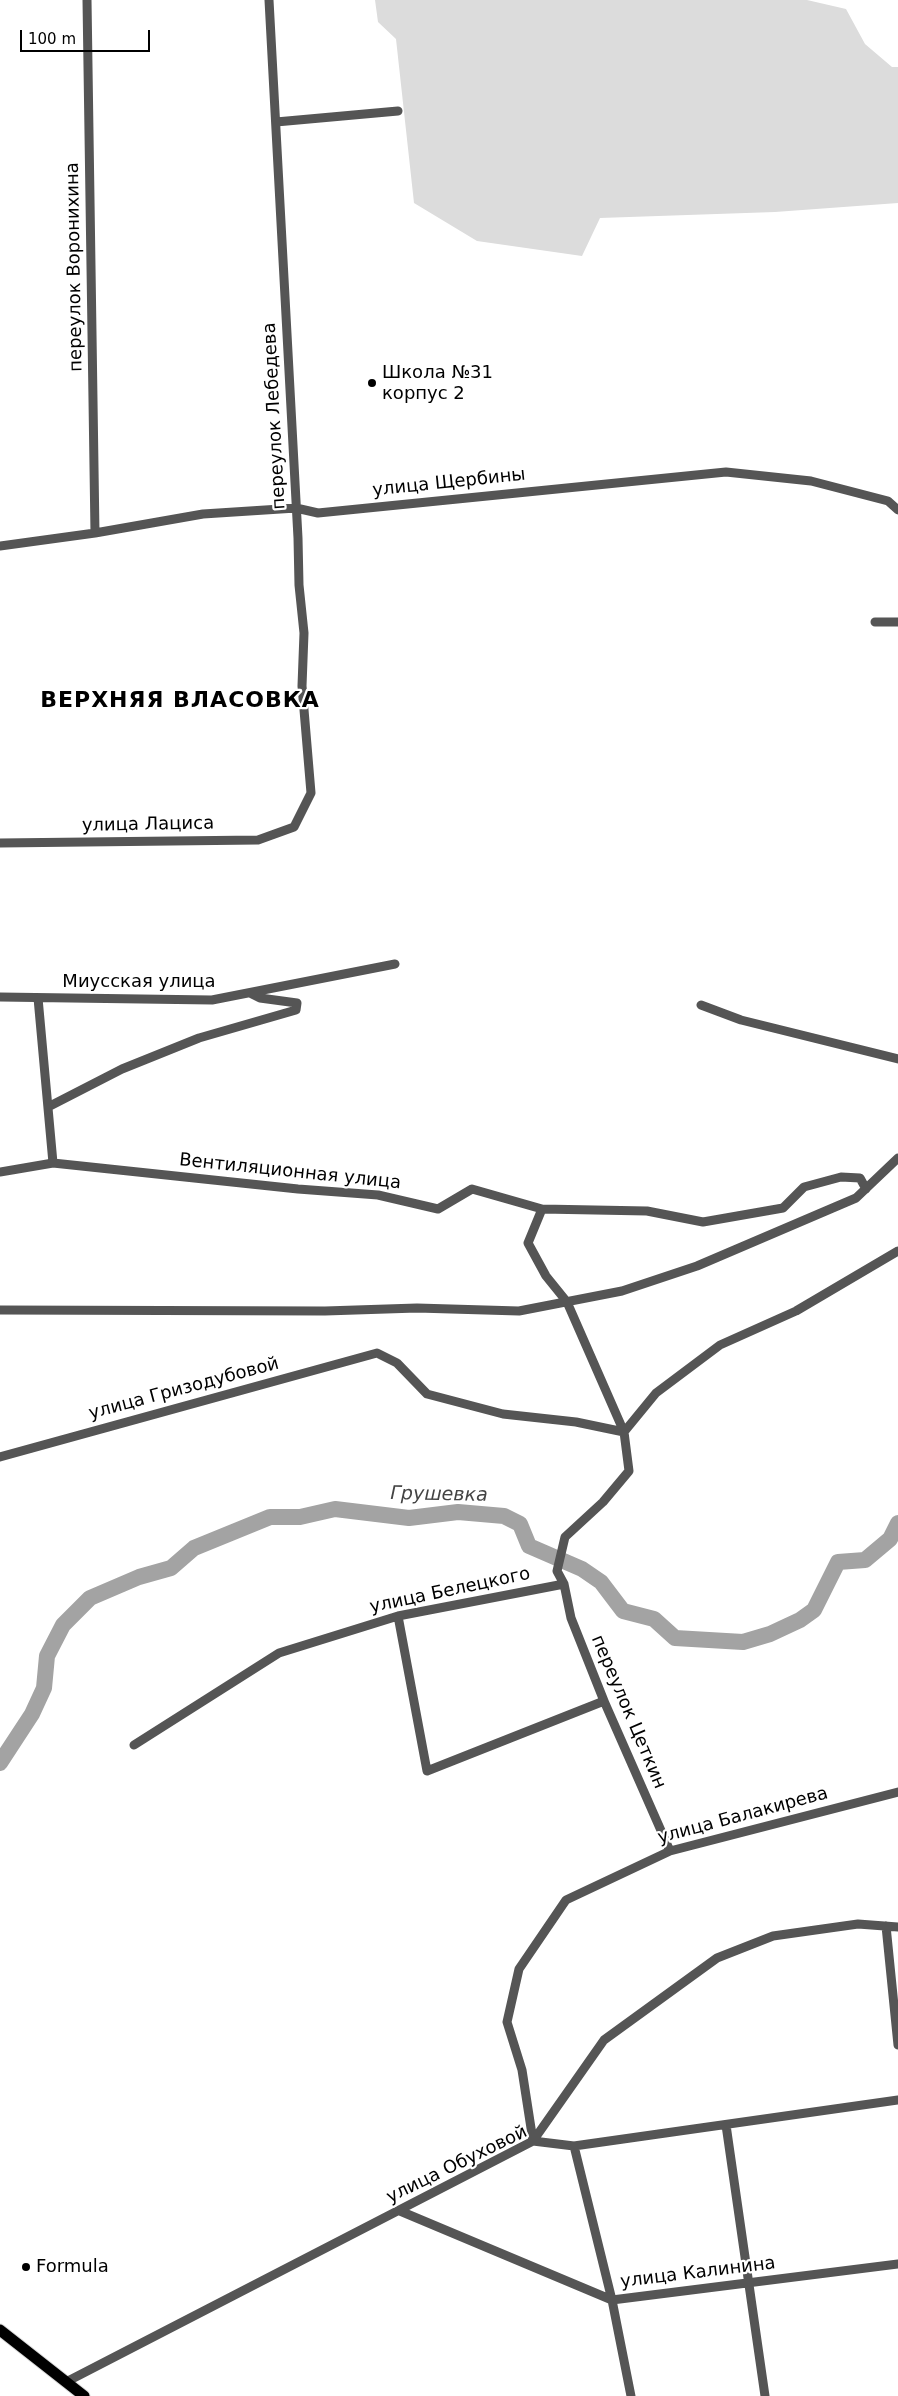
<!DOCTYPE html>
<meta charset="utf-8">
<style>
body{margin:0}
#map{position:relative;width:898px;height:2396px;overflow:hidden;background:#fff;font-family:"DejaVu Sans",sans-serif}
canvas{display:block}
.scale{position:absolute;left:20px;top:30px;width:130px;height:22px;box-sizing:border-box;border:2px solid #000;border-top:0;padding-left:6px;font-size:15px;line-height:18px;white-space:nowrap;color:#000;-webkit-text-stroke:4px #fff;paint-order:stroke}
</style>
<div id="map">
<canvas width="898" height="2396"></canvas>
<div class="scale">100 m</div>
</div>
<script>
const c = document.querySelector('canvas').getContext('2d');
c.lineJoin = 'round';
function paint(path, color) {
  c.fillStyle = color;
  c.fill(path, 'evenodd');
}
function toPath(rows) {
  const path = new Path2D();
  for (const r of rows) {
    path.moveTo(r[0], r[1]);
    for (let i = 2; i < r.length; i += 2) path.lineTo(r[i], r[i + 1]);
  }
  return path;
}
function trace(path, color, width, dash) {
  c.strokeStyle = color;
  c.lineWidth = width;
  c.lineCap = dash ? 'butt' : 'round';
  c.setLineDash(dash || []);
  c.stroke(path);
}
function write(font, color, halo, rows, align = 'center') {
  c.font = font + ' "DejaVu Sans",sans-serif';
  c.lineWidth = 4.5;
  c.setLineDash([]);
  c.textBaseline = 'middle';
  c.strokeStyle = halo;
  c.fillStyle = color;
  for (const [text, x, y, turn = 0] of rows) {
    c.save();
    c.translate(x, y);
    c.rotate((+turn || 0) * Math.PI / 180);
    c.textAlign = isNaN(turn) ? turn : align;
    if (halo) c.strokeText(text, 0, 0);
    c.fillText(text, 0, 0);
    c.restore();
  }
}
paint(toPath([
 [375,0,807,0,846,9,865,44,892,67,898,67,898,203,775,212,600,218,582,256,477,241,414,203,396,39,378,22]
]), '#dcdcdc');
trace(toPath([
 [0,1763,32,1714,44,1688,47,1656,63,1625,90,1598,139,1577,171,1568,194,1548,270,1517,300,1517,335,1509,409,1518,458,1512,504,1516,520,1524,529,1546,582,1569,601,1582,623,1611,654,1619,675,1638,743,1642,770,1634,800,1620,814,1610,838,1562,865,1560,890,1539,898,1523]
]), '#a3a3a3', 16);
const major = toPath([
 [0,2330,84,2396]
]);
trace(major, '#dbdbdb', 13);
trace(toPath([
 [87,0,95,533],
 [276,122,398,111],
 [0,546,95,533,203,514,296,508,318,513,726,472,811,481,888,501,898,510],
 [875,622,898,622],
 [0,843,258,840,294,827,311,793,302,686,304,633,299,585,298,538,269,0],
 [0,997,212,1000,395,964],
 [38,998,53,1163],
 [701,1005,741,1020,898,1059],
 [48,1107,122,1069,199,1038,296,1010,297,1003,260,998,250,993],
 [0,1172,53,1163,298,1189,378,1195,438,1209,472,1189,542,1209,647,1211,703,1222,783,1208,804,1187,841,1177,860,1178,866,1189],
 [542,1209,528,1243,546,1276,567,1302,624,1432,656,1393,720,1345,796,1311,898,1251],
 [0,1310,325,1311,417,1308,519,1311,622,1291,697,1266,856,1198,898,1158],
 [0,1457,377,1353,397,1363,427,1394,503,1414,576,1422,624,1432,629,1471,603,1502,565,1537,557,1571,564,1584,571,1618,604,1701,670,1851],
 [398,1616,427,1771,604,1701],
 [134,1745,279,1653,398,1616,564,1584],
 [886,1926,898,2045],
 [726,2125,765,2396],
 [533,2141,522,2070,507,2022,519,1969,566,1900,670,1851,898,1792],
 [533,2141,604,2040,717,1958,773,1936,858,1924,898,1927],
 [574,2146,612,2300,631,2396],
 [400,2211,612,2300,898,2264],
 [66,2382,533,2141,574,2146,898,2100]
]), '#555', 9);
trace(major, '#000', 11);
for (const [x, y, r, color] of [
 [372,383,5,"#000"],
 [26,2267,5,"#000"]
]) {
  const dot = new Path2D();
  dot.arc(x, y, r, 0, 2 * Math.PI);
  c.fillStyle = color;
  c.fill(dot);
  trace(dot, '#fff', 2);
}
write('18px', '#000', '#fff', [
 ["переулок Воронихина",75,267,-91],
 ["переулок Лебедева",275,416,-93],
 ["улица Щербины",449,483,-6],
 ["улица Лациса",148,825,-1],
 ["Миусская улица",139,982],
 ["Вентиляционная улица",290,1172,6],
 ["улица Гризодубовой",184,1389,-15],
 ["улица Белецкого",450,1591,-12],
 ["переулок Цеткин",628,1712,67],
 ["улица Балакирева",743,1816,-15],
 ["улица Обуховой",457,2165,-26],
 ["улица Калинина",698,2273,-7]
]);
write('18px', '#000', '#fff', [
 ["Школа №31",382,373],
 ["корпус 2",382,394],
 ["Formula",36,2267]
], 'left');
write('italic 19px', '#444', '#fff', [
 ["Грушевка",439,1495,1]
]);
c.letterSpacing = '1px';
write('bold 22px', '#000', '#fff', [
 ["ВЕРХНЯЯ ВЛАСОВКА",180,701]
]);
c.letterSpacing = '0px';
</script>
